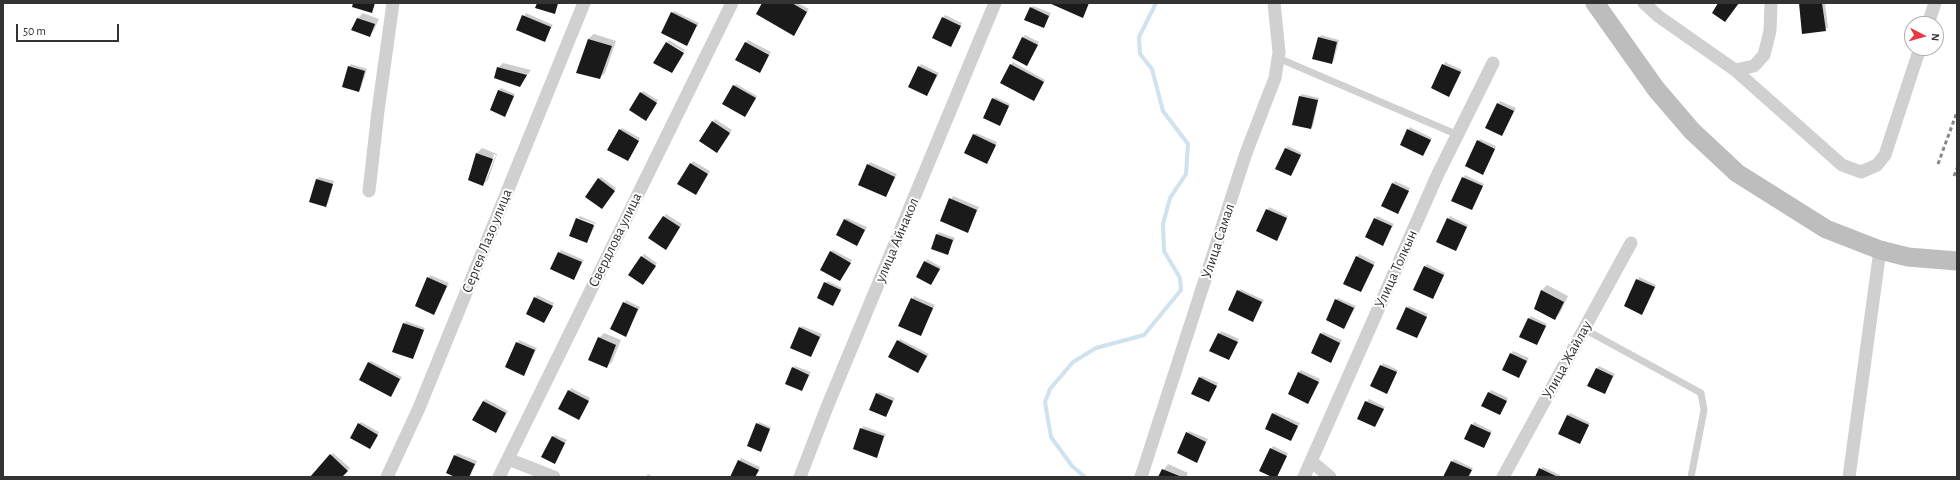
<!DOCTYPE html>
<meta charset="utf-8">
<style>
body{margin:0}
#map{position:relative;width:1960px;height:480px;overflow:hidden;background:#fff;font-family:"Alegreya Sans",sans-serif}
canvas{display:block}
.frame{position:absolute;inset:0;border:4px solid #333;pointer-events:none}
.north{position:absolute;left:1904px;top:16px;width:40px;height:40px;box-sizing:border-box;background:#fff;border:1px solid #adadad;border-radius:50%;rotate:96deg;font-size:11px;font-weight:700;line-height:16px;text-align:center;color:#333}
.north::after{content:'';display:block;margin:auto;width:14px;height:18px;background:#e63946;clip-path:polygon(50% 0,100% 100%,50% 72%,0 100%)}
.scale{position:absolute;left:16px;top:24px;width:103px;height:18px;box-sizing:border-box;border:2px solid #333;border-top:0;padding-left:5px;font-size:12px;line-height:14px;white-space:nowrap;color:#333;-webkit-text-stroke:3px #fff;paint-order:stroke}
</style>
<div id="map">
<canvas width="1960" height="480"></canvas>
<div class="frame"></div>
<div class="north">N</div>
<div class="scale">50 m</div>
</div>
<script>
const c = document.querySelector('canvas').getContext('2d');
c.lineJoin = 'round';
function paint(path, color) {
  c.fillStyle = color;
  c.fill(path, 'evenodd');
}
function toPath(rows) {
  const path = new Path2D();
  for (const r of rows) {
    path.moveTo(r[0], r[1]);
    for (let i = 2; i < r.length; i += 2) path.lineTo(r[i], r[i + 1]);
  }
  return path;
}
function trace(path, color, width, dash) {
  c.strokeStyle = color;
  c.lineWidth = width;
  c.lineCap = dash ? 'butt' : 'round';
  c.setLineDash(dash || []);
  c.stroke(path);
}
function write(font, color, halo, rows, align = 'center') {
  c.font = font + ' "Alegreya Sans",sans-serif';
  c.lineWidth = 4;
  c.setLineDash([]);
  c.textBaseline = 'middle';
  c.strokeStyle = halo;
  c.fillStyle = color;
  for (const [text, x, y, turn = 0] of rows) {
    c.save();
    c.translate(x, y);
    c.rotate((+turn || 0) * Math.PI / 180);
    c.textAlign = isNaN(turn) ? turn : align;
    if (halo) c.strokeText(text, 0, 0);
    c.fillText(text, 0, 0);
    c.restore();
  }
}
paint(toPath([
 [538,3,559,3,554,13],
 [763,3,798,3,809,9,794,34],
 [1800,3,1825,3,1828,27,1825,30],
 [1033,6,1051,13,1044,27,1031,8],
 [674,11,699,23,687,44,672,13],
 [363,13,379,19,374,30,369,36,358,18],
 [526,13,553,25,544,41,517,29],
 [945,15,962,23,951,46,943,18],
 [594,34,616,41,605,73,599,78,588,39],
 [1025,35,1039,42,1027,65,1022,38],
 [1321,35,1339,40,1334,60,1332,63,1319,38],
 [669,40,685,50,684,52,667,42],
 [748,40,771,52,762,69,745,43],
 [1013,62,1045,80,1033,100,1011,65],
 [1445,62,1462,70,1449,96,1432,88],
 [503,63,531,70,520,85,498,68],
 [351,64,367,69,361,88,359,91,349,67],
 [921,64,939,73,927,95,919,67],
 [736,84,757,96,747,114,734,86],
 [501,88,515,94,505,116,499,90],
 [643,91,658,100,648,117,641,93],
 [1302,94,1319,98,1313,126,1311,128,1300,96],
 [995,97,1010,104,1000,124,993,99],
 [1500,101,1516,108,1502,135,1486,128],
 [715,119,732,130,717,152,713,122],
 [1410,127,1432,138,1423,155,1408,130],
 [622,128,640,138,630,158,619,130],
 [976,133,997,142,989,160,974,135],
 [1480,139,1496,146,1483,174,1478,141],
 [1288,146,1302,153,1291,175,1286,148],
 [482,148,497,154,488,180,482,185,469,180,477,153],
 [494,154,496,155,486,180,484,180],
 [693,161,710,171,698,191,679,184],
 [870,162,897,174,886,196,868,165],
 [1465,175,1484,184,1471,209,1452,200],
 [319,177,334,181,328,203,326,206,317,179],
 [601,177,616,188,604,206,598,179],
 [1395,181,1410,188,1398,213,1393,183],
 [953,196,979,207,967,232,941,221],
 [1269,207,1288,216,1279,237,1257,231],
 [666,214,682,224,668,247,649,238],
 [580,216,596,223,595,224,578,218],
 [1377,216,1394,224,1383,245,1366,237],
 [1450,216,1468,225,1456,250,1448,219],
 [847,218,867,227,857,245,845,220],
 [577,219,595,226,587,241],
 [939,232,955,238,947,254,937,234],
 [561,250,584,260,574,279,552,269],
 [833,250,852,260,840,280,830,252],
 [644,254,657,263,645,282,629,275],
 [1359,254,1375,262,1361,291,1357,257],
 [927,259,941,267,931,284,925,262],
 [1427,264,1445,273,1433,298,1425,267],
 [430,275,449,283,434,314,416,306],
 [1639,277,1656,285,1642,313,1625,306],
 [828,281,842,288,833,305,825,283],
 [1547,285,1568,296,1560,313,1555,318,1536,308,1542,290],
 [1240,289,1264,300,1253,320,1238,291],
 [537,295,554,303,544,322,527,314],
 [914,296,935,305,921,335,900,326],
 [1338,298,1356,306,1344,328,1336,300],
 [626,300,640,307,625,335,624,303],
 [1409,306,1428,314,1416,337,1407,308],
 [1531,316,1547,324,1537,344,1529,319],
 [406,321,425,328,413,358,394,352],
 [802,326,822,334,811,356,800,328],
 [1221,331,1239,339,1229,359,1211,351],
 [1323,332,1342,340,1331,361,1320,334],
 [604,333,621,340,612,362,606,367,599,338],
 [900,339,929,354,918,372,898,341],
 [519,340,537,348,524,374,507,367],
 [1513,351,1529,358,1519,376,1503,369],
 [371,361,402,377,391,395,368,363],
 [1383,363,1398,370,1386,393,1372,386],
 [795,366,811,372,802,390,792,368],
 [1599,366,1615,374,1605,393,1597,368],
 [1301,370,1320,379,1308,403,1299,372],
 [1202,376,1218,383,1209,401,1199,378],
 [571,388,590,398,581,416,569,391],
 [1491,390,1508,398,1500,414,1489,393],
 [879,392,895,398,886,416,877,394],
 [486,399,508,411,496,431,483,401],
 [1369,399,1385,407,1375,426,1366,402],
 [1275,412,1300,423,1291,440,1273,414],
 [1570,413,1590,423,1580,443,1568,415],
 [361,422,379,432,372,446,359,424],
 [759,422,771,427,761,451,757,424],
 [1474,422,1492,431,1484,447,1466,438],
 [863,426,886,434,876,457,854,449],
 [1189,431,1208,439,1197,461,1187,433],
 [555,435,567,440,555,462,552,437],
 [1273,446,1288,453,1276,477,1261,471],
 [333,453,350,468,341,477,311,477],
 [457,453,477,461,470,477,458,477,447,472],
 [741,458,760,467,756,477,731,477],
 [1454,459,1473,468,1469,477,1445,477],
 [1168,464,1188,473,1186,477,1159,477],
 [1543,467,1560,475,1559,477,1537,477],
 [648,474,653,477,646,477]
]), '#0003');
trace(toPath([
 [1085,477,1072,466,1051,437,1045,402,1050,389,1073,362,1096,348,1144,335,1181,290,1180,278,1164,251,1163,224,1170,198,1186,174,1188,144,1163,111,1152,69,1140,54,1139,37,1156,3]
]), '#cfe2ee', 4);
paint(toPath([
 [353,3,375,3,372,13,352,7],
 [537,3,558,3,555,14,535,8],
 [762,3,792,3,807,12,794,36,756,14],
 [1049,3,1089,3,1083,18],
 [1718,3,1739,3,1725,22,1712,13],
 [1799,3,1822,3,1826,31,1802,34],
 [1030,7,1049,16,1044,28,1024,20],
 [671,12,697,25,687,46,661,33],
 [522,15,551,27,545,42,516,30],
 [942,17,961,26,951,47,932,38],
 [357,18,375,24,370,37,351,30],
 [1022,37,1038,45,1027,66,1012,58],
 [1318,37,1337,42,1332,64,1312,59],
 [588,39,612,46,600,79,576,73],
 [666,42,684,53,672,73,653,63],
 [745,42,769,55,760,73,735,60],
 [1010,64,1044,82,1034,101,1000,83],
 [1442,64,1461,72,1449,97,1431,88],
 [348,66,365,71,359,92,342,87],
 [918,66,937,75,927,96,908,87],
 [497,67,527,75,520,87,494,78],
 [733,85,756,98,745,117,722,104],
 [498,90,514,96,505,117,490,110],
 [640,92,657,103,646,121,629,110],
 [1299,96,1318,100,1311,129,1292,125],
 [992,98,1009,106,1000,126,983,118],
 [1497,103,1514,111,1502,136,1485,128],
 [712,121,730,133,717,153,699,141],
 [619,129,639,141,628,161,607,150],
 [1407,129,1431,140,1423,156,1400,145],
 [973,134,996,145,987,164,964,153],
 [1477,140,1495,149,1483,175,1465,166],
 [1285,148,1301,155,1291,176,1275,169],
 [476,153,493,159,483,186,468,180],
 [690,163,708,174,696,195,677,184],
 [867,164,895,177,886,197,858,185],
 [1462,177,1483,186,1472,210,1451,201],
 [598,178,615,191,602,209,585,197],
 [316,179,333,184,326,207,309,202],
 [1392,183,1409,191,1398,214,1381,206],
 [949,198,977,210,968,233,940,221],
 [1266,209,1287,218,1277,241,1256,231],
 [663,216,680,227,666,250,648,238],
 [576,218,594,225,587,243,569,236],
 [1374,218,1392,226,1383,246,1365,237],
 [1447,218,1467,227,1456,251,1436,242],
 [844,219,865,230,857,246,836,235],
 [936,234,953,240,948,255,931,249],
 [830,251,851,263,840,281,820,270],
 [558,252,582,262,574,280,550,269],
 [641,256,656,266,643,285,628,275],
 [1356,256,1374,265,1361,292,1343,284],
 [924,261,940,269,931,285,916,277],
 [1424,266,1444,275,1433,299,1413,290],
 [427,277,447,286,434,315,415,306],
 [1636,279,1655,287,1642,315,1624,306],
 [824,282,841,290,833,306,817,298],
 [1237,290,1262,302,1253,322,1228,310],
 [1541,290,1564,302,1555,320,1534,309],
 [534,297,553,306,544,323,526,314],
 [911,298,933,308,921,336,898,326],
 [1335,299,1354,308,1344,329,1326,320],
 [623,302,638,309,626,337,610,329],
 [1406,307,1427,317,1417,338,1396,329],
 [1528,318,1546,326,1537,345,1519,337],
 [403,323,424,330,413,359,392,352],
 [799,327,820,337,811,357,790,348],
 [1218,333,1238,342,1229,360,1209,351],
 [1320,333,1340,343,1331,363,1311,353],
 [598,337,616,345,607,368,588,360],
 [897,340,927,356,918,373,888,357],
 [516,342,535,350,524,376,505,367],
 [1510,353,1527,361,1519,378,1502,370],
 [368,362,400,379,391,397,359,380],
 [1380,365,1397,372,1387,394,1370,386],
 [792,367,809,375,802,391,785,384],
 [1596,368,1613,376,1605,394,1587,386],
 [1298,372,1319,382,1308,404,1288,394],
 [1199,377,1217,386,1209,402,1191,394],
 [568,390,589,401,579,420,558,409],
 [1488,392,1507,401,1500,415,1481,406],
 [876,393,893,401,886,417,869,410],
 [483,401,506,413,496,433,472,420],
 [1365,401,1384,409,1375,427,1357,419],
 [1272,413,1298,426,1291,441,1265,429],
 [1567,415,1589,425,1580,444,1558,434],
 [358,423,378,435,370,449,350,438],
 [756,423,770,429,761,452,747,446],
 [1471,424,1491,433,1484,448,1464,439],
 [860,428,884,436,877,458,853,449],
 [1186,432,1206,442,1197,463,1177,453],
 [552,436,565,443,555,464,541,457],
 [1270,448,1287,456,1277,477,1272,477,1259,471],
 [330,454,348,471,342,477,310,477],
 [454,455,475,464,469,477,455,477,446,473],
 [738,460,759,470,755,477,730,477],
 [1451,461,1472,470,1468,477,1443,477],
 [1539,468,1558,477,1535,477],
 [1162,469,1182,477,1158,477]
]), '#1a1a1a');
trace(toPath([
 [1278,58,1458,135],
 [1584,329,1701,393,1704,410,1691,477]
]), '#d0d0d0', 7);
trace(toPath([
 [1644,3,1658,16,1735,70,1842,165,1861,172,1877,165,1885,155,1920,48],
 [1928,24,1935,3],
 [1735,70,1754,66,1764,55,1770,31,1771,3],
 [369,191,378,111,393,3],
 [508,459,554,477],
 [1311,461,1330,477],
 [387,477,419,408,584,3],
 [499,477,732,3],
 [800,477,827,407,995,3],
 [1141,477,1246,153,1275,78,1279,52,1274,3],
 [1304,477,1437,176,1493,63],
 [1503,477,1631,243],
 [1849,477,1880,250]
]), '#d0d0d0', 13);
trace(toPath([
 [1595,3,1656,89,1692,131,1737,173,1826,229,1880,250,1908,257,1957,261]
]), '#bdbdbd', 19);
trace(toPath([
 [1938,164,1957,112],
 [1954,176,1957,168]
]), '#888', 3, [4, 3]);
write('15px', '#333', '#fff', [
 ["Свердлова улица",615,240,-64],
 ["улица Айнакол",897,240,-67],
 ["Сергея Лазо улица",487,241,-68],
 ["Улица Самал",1218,241,-72],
 ["Улица Толкын",1396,269,-66],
 ["Улица Жайлау",1567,360,-61]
]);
</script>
